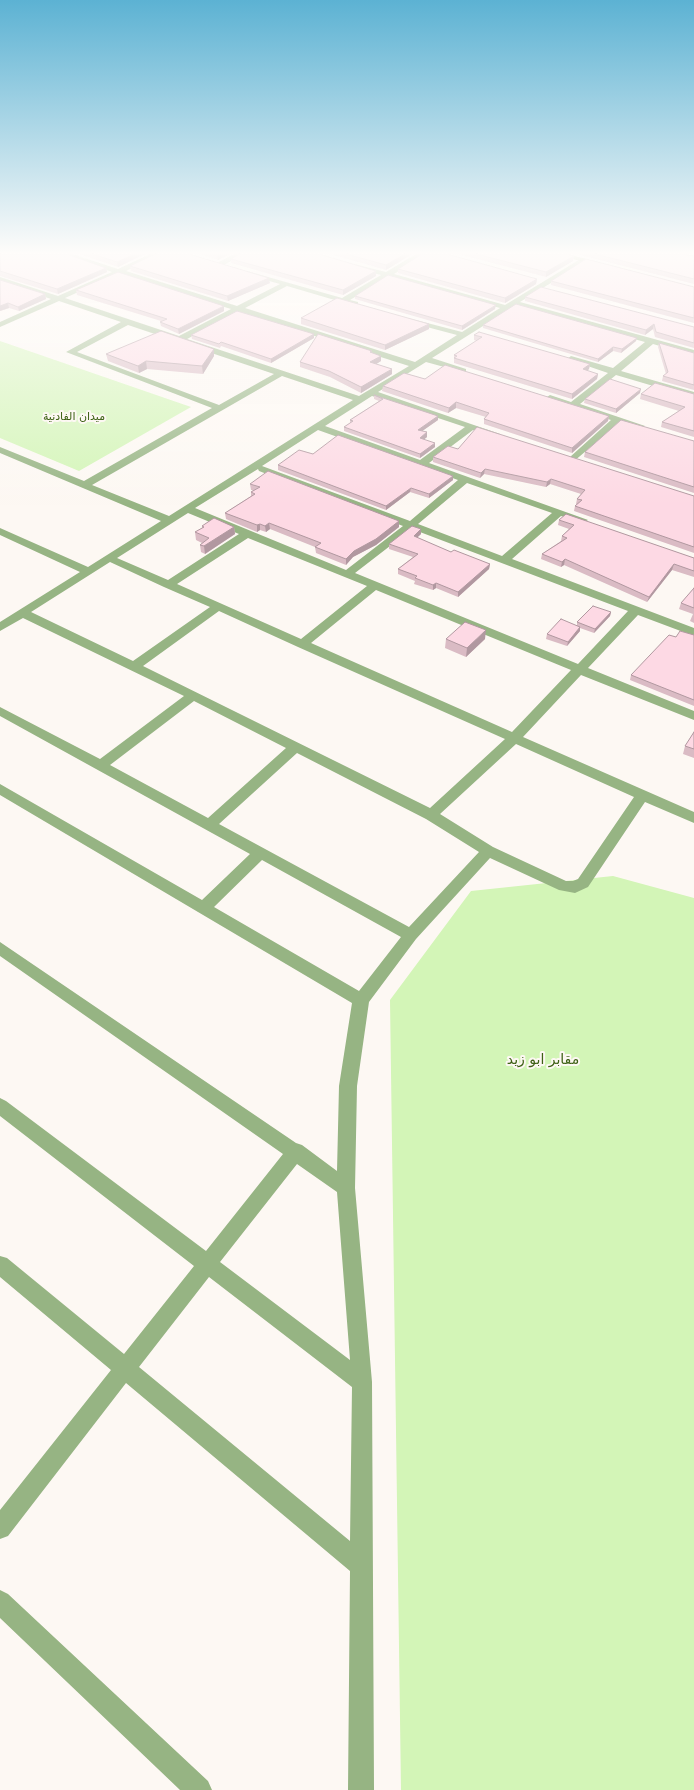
<!DOCTYPE html>
<meta charset="utf-8">
<style>
body{margin:0}
canvas{display:block;background:#fdf8f3}
</style>
<canvas width="694" height="1790"></canvas>
<script>
const c = document.querySelector('canvas').getContext('2d');
c.lineJoin = 'round';
function paint(path, color) {
  c.fillStyle = color;
  c.fill(path, 'evenodd');
}
function toPath(rows) {
  const path = new Path2D();
  for (const r of rows) {
    path.moveTo(r[0], r[1]);
    for (let i = 2; i < r.length; i += 2) path.lineTo(r[i], r[i + 1]);
  }
  return path;
}
function trace(path, color, width, dash) {
  c.strokeStyle = color;
  c.lineWidth = width;
  c.lineCap = dash ? 'butt' : 'round';
  c.setLineDash(dash || []);
  c.stroke(path);
}
function write(font, color, halo, rows, align = 'center') {
  c.font = font + ' "DejaVu Sans",Cairo,sans-serif';
  c.lineWidth = 4;
  c.setLineDash([]);
  c.textBaseline = 'middle';
  c.strokeStyle = halo;
  c.fillStyle = color;
  for (const [text, x, y, turn = 0] of rows) {
    c.save();
    c.translate(x, y);
    c.rotate((+turn || 0) * Math.PI / 180);
    c.textAlign = isNaN(turn) ? turn : align;
    if (halo) c.strokeText(text, 0, 0);
    c.fillText(text, 0, 0);
    c.restore();
  }
}
paint(toPath([
 [0,341,191,407,79,471,0,438],
 [613,876,694,898,694,1790,401,1790,390,1000,471,891]
]), '#d3f5b7');
paint(toPath([
 [60,254,72,254,118,269,150,254,161,254,126,271,237,306,280,284,247,275,247,271,342,298,381,275,354,268,354,264,386,272,416,254,426,254,394,274,505,305,582,258,585,258,585,262,520,302,694,350,694,356,653,344,621,371,694,392,694,398,616,375,580,404,645,426,640,429,619,423,573,462,568,459,570,457,611,420,547,400,545,398,550,395,571,402,608,373,567,359,571,356,613,368,645,342,515,306,432,358,466,369,466,373,426,362,378,392,500,434,495,437,473,430,429,463,588,520,583,523,561,516,512,559,694,628,694,636,638,615,588,668,694,711,694,720,581,675,523,737,694,812,694,823,645,802,588,887,575,893,559,890,490,858,416,939,369,1002,357,1086,355,1188,372,1382,374,1790,348,1790,350,1571,126,1383,8,1536,0,1539,0,1510,111,1370,0,1277,0,1256,7,1258,124,1354,194,1266,0,1116,0,1098,6,1101,206,1251,283,1154,0,956,0,942,296,1143,302,1145,337,1171,339,1086,352,1003,0,795,0,784,202,900,250,854,0,716,0,707,100,759,184,696,23,618,0,631,0,622,80,572,0,535,0,528,88,567,161,521,0,453,0,447,84,481,212,408,66,352,121,322,59,301,0,327,0,322,51,299,0,282,0,277,58,296,112,272,60,254],
 [119,274,231,309,179,336,65,298,119,274],
 [388,277,500,308,462,332,408,318,408,322,457,335,415,362,245,308,287,286,355,306,358,306,358,302,350,300,388,277],
 [239,312,409,366,359,396,187,339,239,312],
 [128,325,274,374,219,405,77,352,128,325],
 [282,376,353,400,169,516,92,485,282,376],
 [372,396,465,427,420,460,325,426,372,396],
 [318,430,458,480,410,521,262,466,318,430],
 [258,469,259,471,403,526,346,570,195,508,258,469],
 [467,483,552,513,502,556,418,524,467,483],
 [188,513,239,534,168,580,117,558,188,513],
 [412,529,628,611,578,664,355,573,412,529],
 [248,538,367,586,301,639,177,584,248,538],
 [110,562,164,587,210,607,133,661,31,612,110,562],
 [376,590,571,670,512,732,311,643,376,590],
 [219,611,298,647,505,739,430,808,143,666,219,611],
 [194,701,286,748,208,818,110,765,194,701],
 [516,744,634,797,578,879,573,881,566,881,493,847,440,814,516,744],
 [297,753,426,819,479,852,409,927,219,824,297,753],
 [262,860,401,937,359,991,214,907,262,860],
 [297,1164,337,1192,350,1360,220,1262,297,1164],
 [209,1277,352,1387,350,1541,139,1367,209,1277],
 [234,254,244,254,222,266,215,264,234,254],
 [0,1590,8,1594,208,1781,212,1790,180,1790,0,1618,0,1590]
]), '#96b483');
paint(toPath([
 [554,254,568,254,607,265,603,267,554,254]
]), '#669146');
paint(toPath([
 [0,254,106,268,107,272,58,294,0,276],
 [79,254,145,254,118,267],
 [200,254,229,254,218,260],
 [330,254,412,254,386,270],
 [458,254,566,254,574,256,573,261,546,277],
 [576,254,682,254,694,256,694,284],
 [231,259,376,271,376,276,343,295,231,263],
 [130,266,270,283,228,301,131,271],
 [398,269,537,279,536,284,505,303,398,273],
 [0,280,45,294,46,299,19,311,9,308,0,311],
 [551,281,694,287,694,323,551,285],
 [76,290,224,311,179,334,161,326,160,322,161,321,77,295],
 [355,296,495,309,462,330,355,299],
 [525,297,694,327,694,348,655,337,653,329,645,335,525,301],
 [301,318,429,324,429,329,385,350,301,324],
 [483,325,636,341,621,353,613,351,598,362,483,328],
 [314,334,314,338,271,363,221,346,220,348,192,339,191,335],
 [474,335,590,364,589,369,587,371,598,374,597,379,572,399,454,363,454,355,477,341,474,340],
 [659,343,694,353,694,390,662,381,663,376,666,374,658,347],
 [214,349,214,356,203,374,147,369,139,373,108,361,106,354],
 [372,353,381,361,376,364,392,374,361,393,330,377,300,367,300,362],
 [425,379,609,416,608,421,572,453,484,424,484,419,486,417,456,408,448,413,382,391,383,386],
 [640,393,616,413,584,403,585,399],
 [641,394,694,394,694,437,661,427,662,422,679,411,640,399],
 [374,395,438,420,422,431,427,432,427,437,424,439,435,447,420,458,344,431,344,427,350,423,350,420,379,401,374,399],
 [694,441,694,493,584,457,585,452],
 [458,449,694,496,694,553,574,511,575,506,577,504,576,504,577,499,581,494,550,484,546,487,484,474,480,478,433,462,433,457],
 [313,454,453,480,429,498,410,492,386,510,278,470,278,465],
 [250,484,399,521,399,527,376,545,353,557,346,565,316,553,315,547,270,529,266,532,260,530,257,532,226,519,225,513,251,496,251,492,253,490,251,490],
 [559,520,694,558,694,577,672,570,647,602,564,565,561,567,541,559,542,554,561,541,562,536,569,529,558,525],
 [202,526,234,527,235,534,205,554,201,552,200,545,202,543,196,540,195,532,202,528],
 [421,529,421,534,417,538,451,552,490,564,489,569,458,597,436,588,433,590,414,584,415,581,398,574,398,569,413,557,389,549,389,544],
 [694,588,694,623,690,621,693,614,679,609,681,603],
 [611,612,610,616,594,633,580,628,580,631,567,646,546,639,547,634,577,625,577,622],
 [694,635,694,706,630,680,631,675,676,637],
 [446,639,485,639,466,657,445,648],
 [694,732,694,758,683,754,685,746]
]), '#dabbc4');
paint(toPath([
 [135,254,145,254,118,267,117,262],
 [220,254,229,254,218,260,217,255],
 [405,254,412,254,386,270,386,265],
 [574,256,573,261,546,277,546,272],
 [106,268,107,272,58,294,57,289],
 [376,271,376,276,343,295,343,290],
 [269,278,270,283,228,301,227,296],
 [537,279,536,284,505,303,505,298],
 [45,294,46,299,19,311,18,307],
 [8,303,9,308,0,311,0,306],
 [496,305,495,309,462,330,462,326],
 [224,306,224,311,179,334,178,329],
 [429,324,429,329,385,350,385,345],
 [654,324,653,329,645,335,646,330],
 [314,334,314,338,271,363,271,359],
 [637,338,636,341,621,353,622,349],
 [613,347,613,351,598,362,598,359],
 [214,349,214,356,203,374,202,366],
 [381,356,381,361,370,368,370,362],
 [146,361,147,369,139,373,138,366],
 [590,364,589,369,582,375,583,369],
 [392,369,392,374,361,393,361,387],
 [598,374,597,379,572,399,572,394],
 [641,389,640,393,616,413,616,409],
 [456,402,456,408,448,413,449,408],
 [438,416,438,420,418,434,418,430],
 [609,416,608,421,572,453,572,448],
 [427,432,427,437,420,443,420,438],
 [435,443,435,447,420,458,420,454],
 [485,469,484,474,480,478,481,473],
 [453,476,453,480,429,498,429,494],
 [551,479,550,484,546,487,547,482],
 [411,488,410,492,386,510,386,506],
 [399,521,399,527,376,545,353,557,346,565,346,559,354,551],
 [269,523,270,529,266,532,265,526],
 [260,524,260,530,257,532,257,525],
 [234,527,235,534,205,554,204,546],
 [421,529,421,534,413,541,414,536],
 [565,559,564,565,561,567,562,562],
 [490,564,489,569,458,597,458,592],
 [674,564,672,570,647,602,649,597],
 [436,583,436,588,433,590,433,585],
 [611,612,610,616,594,633,595,629],
 [580,627,580,631,567,646,568,642],
 [486,630,485,639,466,657,467,648]
]), '#b198a0');
const building = toPath([
 [0,254,67,254,106,268,57,289,0,271,0,254],
 [92,254,135,254,117,262,92,254],
 [155,254,189,254,269,278,227,296,130,266,155,254],
 [239,254,319,254,376,271,343,290,231,259,239,254],
 [346,254,405,254,386,265,346,254],
 [422,254,447,254,537,279,505,298,398,269,422,254],
 [476,254,566,254,574,256,546,272,476,254],
 [595,254,682,254,694,256,694,279,595,254],
 [586,259,694,287,694,318,551,281,586,259],
 [118,272,224,306,178,329,160,322,167,319,76,290,118,272],
 [388,275,496,305,462,326,355,296,388,275],
 [0,280,45,294,18,307,8,303,0,306,0,280],
 [541,287,694,327,694,343,656,332,654,324,646,330,525,297,541,287],
 [337,298,429,324,385,345,301,318,337,298],
 [516,304,637,338,622,349,613,347,598,359,483,325,516,304],
 [237,311,314,334,271,359,221,342,219,344,191,335,237,311],
 [161,331,214,349,202,366,146,361,138,366,106,354,161,331],
 [479,332,590,364,583,369,598,374,572,394,454,358,457,356,454,355,482,337,474,335,479,332],
 [318,334,372,351,370,352,381,356,370,362,392,369,361,387,329,371,300,362,318,334],
 [659,343,694,353,694,385,663,376,668,372,659,343],
 [445,365,609,416,572,448,484,419,489,413,456,402,449,408,383,386,404,373,425,379,445,365],
 [610,379,641,389,616,409,585,399,610,379],
 [655,383,694,394,694,431,662,422,685,407,641,394,655,383],
 [374,395,438,416,418,430,427,432,420,438,435,443,420,454,344,427,353,421,350,420,383,399,374,395],
 [621,420,694,441,694,487,585,452,621,420],
 [477,427,694,496,694,547,575,506,582,500,577,499,585,490,551,479,547,482,485,469,481,473,433,457,448,446,458,449,477,427],
 [338,435,453,476,429,494,411,488,386,506,278,465,299,450,313,454,338,435],
 [268,471,399,521,376,539,354,551,346,559,315,547,321,543,269,523,265,526,260,524,257,525,225,513,255,494,251,492,260,487,250,484,268,471],
 [566,514,694,558,694,571,674,564,649,597,565,559,562,562,542,554,567,538,562,536,574,525,559,520,566,514],
 [214,518,234,527,204,546,200,545,209,538,195,532,204,527,202,526,214,518],
 [412,526,421,529,414,536,451,552,454,550,490,564,458,592,436,583,433,585,415,578,417,576,398,569,418,554,389,544,412,526],
 [694,588,694,608,681,603,694,588],
 [593,606,611,612,595,629,577,622,593,606],
 [561,619,580,627,568,642,547,634,561,619],
 [465,622,486,630,467,648,446,639,465,622],
 [680,631,694,635,694,700,631,675,669,635,676,637,680,631],
 [694,732,694,749,685,746,694,732]
]);
paint(building, '#fdd9e4');
trace(building, '#b198a0', 1);
const sky = c.createLinearGradient(0, 0, 0, 505);
sky.addColorStop(0, '#5cb2d3');
sky.addColorStop(0.5, '#fefcfa');
sky.addColorStop(1, '#fefcfa00');
c.fillStyle = sky;
c.fillRect(0, 0, 694, 505);
write('11px', '#3e6115', '#fdf8f3', [
 ["ميدان الفادنية",74,417]
]);
write('14px', '#3e6115', '#fdf8f3', [
 ["مقابر ابو زيد",543,1060]
]);
</script>
